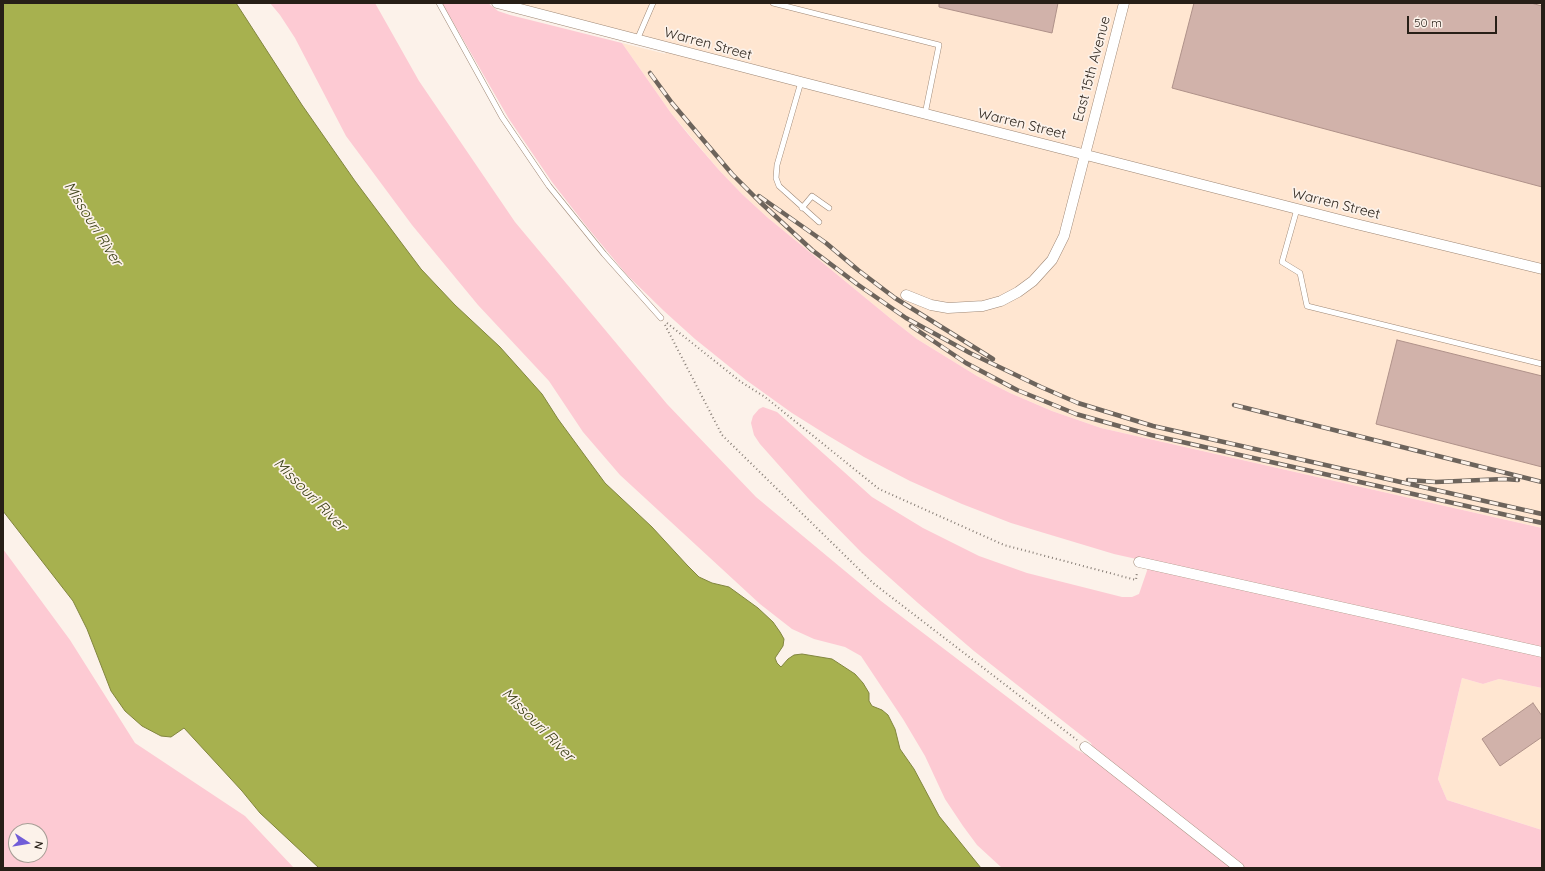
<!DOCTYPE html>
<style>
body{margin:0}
#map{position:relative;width:1545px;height:871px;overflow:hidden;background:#fcf2ea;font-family:Quicksand,sans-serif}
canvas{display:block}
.frame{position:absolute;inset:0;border:4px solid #271f17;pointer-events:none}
.north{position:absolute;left:8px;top:823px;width:40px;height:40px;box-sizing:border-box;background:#fcf2ea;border:1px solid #a79e96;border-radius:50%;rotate:102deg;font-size:11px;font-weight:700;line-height:16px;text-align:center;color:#271f17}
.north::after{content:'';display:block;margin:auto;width:14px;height:18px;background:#715dd8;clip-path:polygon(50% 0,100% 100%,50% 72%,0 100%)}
.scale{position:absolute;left:1407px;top:16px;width:90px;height:18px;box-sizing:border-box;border:2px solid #271f17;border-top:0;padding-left:5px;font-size:12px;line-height:14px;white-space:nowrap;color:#271f17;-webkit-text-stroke:3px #fcf2ea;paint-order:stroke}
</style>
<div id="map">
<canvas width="1545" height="871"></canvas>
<div class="frame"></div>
<div class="north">N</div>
<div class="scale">50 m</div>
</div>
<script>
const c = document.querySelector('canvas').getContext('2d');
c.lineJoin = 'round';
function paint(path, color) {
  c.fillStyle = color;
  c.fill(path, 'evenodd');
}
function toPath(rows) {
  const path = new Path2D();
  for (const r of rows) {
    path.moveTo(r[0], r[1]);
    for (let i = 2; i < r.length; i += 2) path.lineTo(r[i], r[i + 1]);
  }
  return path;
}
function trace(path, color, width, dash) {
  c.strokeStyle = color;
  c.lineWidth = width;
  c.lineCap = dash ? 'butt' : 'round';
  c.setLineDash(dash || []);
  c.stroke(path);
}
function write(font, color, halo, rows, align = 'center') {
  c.font = font + ' Quicksand,sans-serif';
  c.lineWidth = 3.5;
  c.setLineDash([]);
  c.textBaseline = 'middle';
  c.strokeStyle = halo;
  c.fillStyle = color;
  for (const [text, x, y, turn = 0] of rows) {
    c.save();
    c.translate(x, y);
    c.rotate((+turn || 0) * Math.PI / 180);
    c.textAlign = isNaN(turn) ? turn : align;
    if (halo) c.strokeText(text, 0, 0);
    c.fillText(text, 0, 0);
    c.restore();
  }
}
paint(toPath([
 [497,3,1542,3,1542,528,1101,428,1052,411,1010,393,977,376,917,339,890,318,767,217,742,194,719,170,671,113,622,43,666,54,661,46],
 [1462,678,1483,684,1499,679,1542,688,1542,830,1447,800,1438,779]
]), '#ffe6d1');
paint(toPath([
 [270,3,375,3,419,81,515,222,667,404,756,497,881,601,1077,750,1085,754,1090,753,1093,749,1091,743,974,651,918,603,862,553,808,498,760,444,754,435,751,423,753,416,759,409,763,407,777,412,872,497,923,528,979,556,1027,573,1122,597,1132,597,1139,594,1150,562,1114,554,1011,523,962,504,910,481,864,457,827,435,792,413,746,380,695,339,664,311,627,275,587,227,552,182,509,119,442,3,488,3,498,11,510,15,622,43,671,113,688,134,719,170,742,194,767,217,890,318,917,339,977,376,1010,393,1052,411,1101,428,1542,528,1542,688,1499,679,1483,684,1462,678,1438,779,1447,800,1542,830,1542,868,1002,868,977,845,963,826,945,799,925,756,903,719,861,656,845,647,814,639,792,629,760,604,620,475,583,432,549,381,478,305,412,225,346,136,295,38,280,15],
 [3,549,70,640,135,743,245,816,294,868,3,868],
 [16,831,40,831,40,855,16,855]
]), '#fdcad3');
const water = toPath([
 [3,3,236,3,302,105,355,181,421,269,455,305,500,347,542,394,558,419,605,483,652,527,687,565,699,577,712,583,729,587,758,608,773,622,780,632,784,639,783,646,775,658,777,663,781,667,788,659,794,655,802,654,832,659,855,674,863,683,869,693,869,701,872,706,882,710,888,715,895,729,900,749,914,769,939,816,981,868,319,868,260,813,242,791,184,728,171,737,161,736,142,726,125,711,111,691,87,629,73,601,3,511,3,3]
]);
paint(water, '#a7b14f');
trace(water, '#81853e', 1);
const building = toPath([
 [939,3,1058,3,1052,33,939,7,939,3],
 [1194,3,1531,3,1542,6,1542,187,1172,88,1194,3],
 [1397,340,1542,376,1542,467,1376,424,1397,340],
 [1533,703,1542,716,1542,737,1500,766,1482,739,1533,703]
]);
paint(building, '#d1b2aa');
trace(building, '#b0928a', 1);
const service = toPath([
 [439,3,502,117,549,186,604,254,661,318],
 [773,3,939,45,925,114],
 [637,40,653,3],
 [801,82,777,165,776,178,779,186,819,222],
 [802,208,812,196,829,208],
 [1297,209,1282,262,1300,273,1307,306,1542,364]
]);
const minor = toPath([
 [497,3,801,82,1356,224,1542,269],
 [906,295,931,305,948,308,983,306,1001,301,1018,292,1033,281,1052,260,1064,236,1124,3],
 [1139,562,1542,652],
 [1085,747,1239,868]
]);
trace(service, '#9f8876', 6);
trace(minor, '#9f8876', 11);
trace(toPath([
 [667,323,741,382,765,397,879,489,1004,545,1136,580,1137,572],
 [665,325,722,435,873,583,1077,740]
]), '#877e76', 2, [1, 3]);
trace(service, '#fff', 5);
trace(minor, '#fff', 10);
const rail = toPath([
 [650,73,672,103,732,174,760,202,812,250,857,284,906,318,970,353,1041,387,1078,403,1153,426,1542,514],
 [759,196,826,243,858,270,895,298,993,359],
 [911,326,966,363,1017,390,1076,414,1151,435,1542,523],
 [1234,405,1542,482],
 [1408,480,1436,482,1504,479,1518,480]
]);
trace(rail, '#6d645c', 4.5);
trace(rail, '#fcf2ea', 3, [9]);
write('14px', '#271f17', '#fcf2ea', [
 ["Warren Street",708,44,15],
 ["East 15th Avenue",1092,69,-75],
 ["Warren Street",1022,124,14],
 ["Warren Street",1336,204,14]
]);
write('italic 15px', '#3d4219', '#fcf2ea', [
 ["Missouri River",93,224,58],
 ["Missouri River",310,495,45],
 ["Missouri River",538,725,45]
]);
</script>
